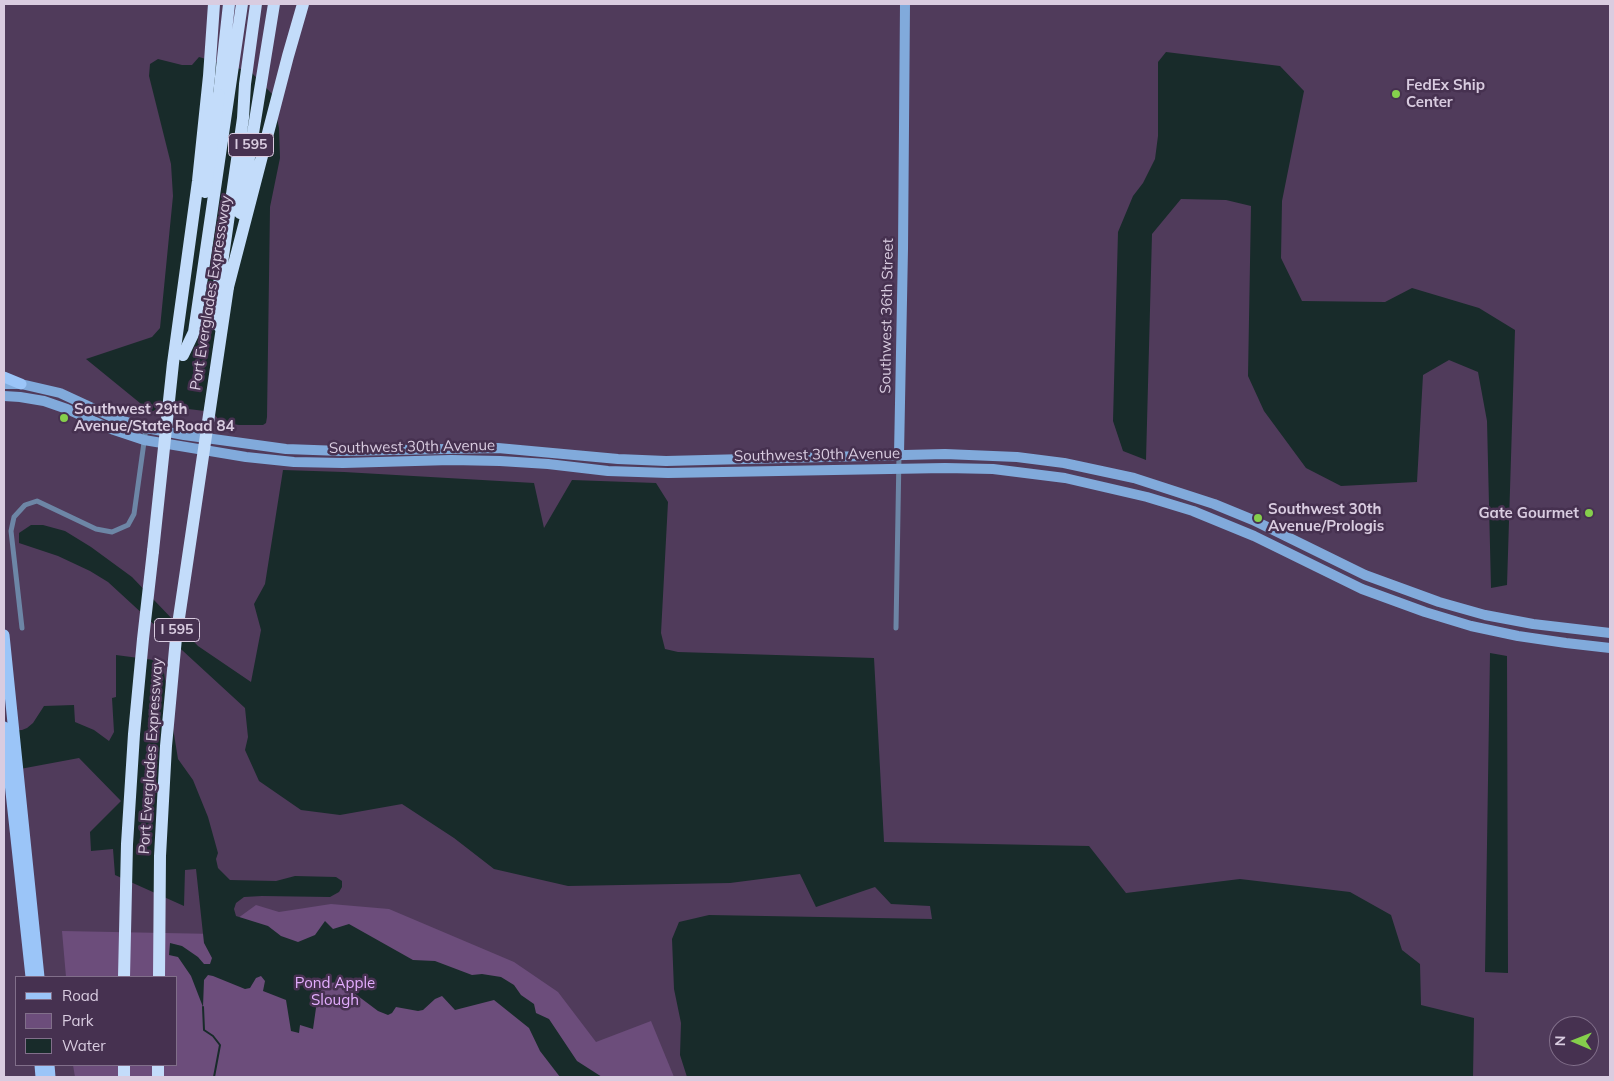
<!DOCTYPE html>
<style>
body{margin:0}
#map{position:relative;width:1614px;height:1081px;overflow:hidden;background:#503b5b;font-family:Mulish,sans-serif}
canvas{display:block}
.frame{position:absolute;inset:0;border:5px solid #d9cce0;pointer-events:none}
.legend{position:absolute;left:15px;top:976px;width:162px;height:90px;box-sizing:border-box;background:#463150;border:1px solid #816f8a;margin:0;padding:6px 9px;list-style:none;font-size:15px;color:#d9cce0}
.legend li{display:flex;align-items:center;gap:10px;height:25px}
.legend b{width:25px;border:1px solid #816f8a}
.north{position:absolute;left:1549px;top:1016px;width:50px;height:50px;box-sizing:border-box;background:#463150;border:1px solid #816f8a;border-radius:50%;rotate:271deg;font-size:14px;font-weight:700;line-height:20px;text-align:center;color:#d9cce0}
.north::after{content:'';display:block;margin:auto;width:18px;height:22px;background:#85cf4c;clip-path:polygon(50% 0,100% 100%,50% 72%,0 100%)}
</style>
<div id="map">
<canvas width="1614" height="1081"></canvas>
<div class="frame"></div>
<ul class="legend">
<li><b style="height:6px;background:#9bc5f8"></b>Road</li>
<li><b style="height:14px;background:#6c4d7b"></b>Park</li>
<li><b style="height:14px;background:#182b2a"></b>Water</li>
</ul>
<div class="north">N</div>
</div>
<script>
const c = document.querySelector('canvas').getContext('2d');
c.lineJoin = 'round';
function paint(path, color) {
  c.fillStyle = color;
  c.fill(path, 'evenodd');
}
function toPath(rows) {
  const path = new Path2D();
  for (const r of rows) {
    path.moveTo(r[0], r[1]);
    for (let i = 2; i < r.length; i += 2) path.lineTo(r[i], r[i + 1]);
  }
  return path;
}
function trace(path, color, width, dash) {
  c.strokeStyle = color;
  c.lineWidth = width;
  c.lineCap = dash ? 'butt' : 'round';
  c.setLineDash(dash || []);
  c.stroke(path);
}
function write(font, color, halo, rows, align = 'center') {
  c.font = font + ' Mulish,sans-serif';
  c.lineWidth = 5;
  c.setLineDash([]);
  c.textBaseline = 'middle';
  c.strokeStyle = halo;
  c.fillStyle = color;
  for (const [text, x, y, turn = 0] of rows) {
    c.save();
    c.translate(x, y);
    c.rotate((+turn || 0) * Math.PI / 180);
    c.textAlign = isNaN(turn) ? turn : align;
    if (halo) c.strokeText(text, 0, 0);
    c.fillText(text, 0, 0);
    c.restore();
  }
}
paint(toPath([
 [331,904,389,909,514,962,558,992,596,1042,651,1021,674,1077,75,1077,73,1065,176,1065,176,977,66,977,62,931,216,934,256,905,279,912]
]), '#6c4d7b');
paint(toPath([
 [1166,52,1280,66,1304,91,1282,201,1281,258,1302,301,1385,302,1412,288,1479,308,1515,330,1507,585,1491,588,1487,421,1478,372,1449,360,1423,375,1417,482,1341,486,1306,468,1264,411,1248,376,1251,206,1226,200,1181,199,1152,234,1146,460,1123,451,1113,421,1118,232,1133,196,1143,183,1155,159,1158,136,1158,62],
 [199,57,251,72,272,94,279,128,280,158,270,207,267,417,266,423,263,425,239,425,220,422,213,412,164,406,151,412,86,359,152,337,160,328,173,196,171,164,149,76,150,64,158,59,182,65,192,65],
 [283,470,344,472,534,483,544,528,572,480,656,483,668,502,661,633,665,649,678,652,874,658,884,842,1089,846,1126,893,1240,879,1350,892,1391,915,1402,950,1420,964,1421,1005,1474,1018,1473,1077,687,1077,680,1055,681,1023,674,989,672,939,679,922,709,915,932,919,930,906,891,904,875,887,816,907,800,874,730,883,568,886,494,869,454,838,402,804,340,815,301,810,259,781,245,750,248,737,245,708,108,582,90,571,58,556,19,543,19,533,31,525,43,525,65,531,91,547,132,577,198,646,251,682,261,630,254,604,265,584],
 [1490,653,1507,656,1508,973,1485,972],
 [116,655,154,660,163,667,178,759,193,780,208,817,218,853,216,859,218,868,230,880,276,881,295,876,336,877,342,881,342,887,339,892,330,897,262,896,244,897,236,903,234,909,236,916,268,926,281,936,298,942,315,935,325,921,333,929,349,924,413,960,435,961,472,975,482,974,501,977,514,985,521,995,534,1004,536,1013,549,1019,577,1061,602,1077,560,1077,540,1051,529,1028,494,1000,455,1010,442,996,435,999,423,1010,418,1011,396,1007,392,1013,388,1015,378,1011,354,993,352,989,346,982,324,983,317,1001,313,1029,300,1025,299,1033,291,1031,286,1000,263,991,265,981,261,976,256,978,250,988,245,989,213,976,208,975,204,980,203,1007,191,976,178,957,169,955,170,943,182,946,198,957,204,964,210,964,212,958,204,943,196,869,185,870,184,906,115,875,113,849,91,851,90,832,121,801,79,758,4,772,4,731,22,730,27,728,33,723,44,706,74,705,75,722,94,730,109,741,114,732,112,698,116,697]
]), '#182b2a');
trace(toPath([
 [203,1007,204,1030,213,1036,220,1045,214,1077]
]), '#182b2a', 2);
trace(toPath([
 [22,628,11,531,14,517,25,505,37,501,96,529,112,532,128,525,134,514,146,428],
 [896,628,899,455]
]), '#6d86a6', 5);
trace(toPath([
 [4,384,21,384,60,393,114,418,146,428,184,435,286,449,341,451,498,448,618,459,666,461,945,454,1017,457,1064,463,1134,478,1214,504,1253,520,1365,575,1439,602,1485,615,1533,624,1610,633],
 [4,396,20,397,44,401,67,409,111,429,144,440,246,457,294,462,343,463,451,460,500,461,548,464,608,471,668,473,945,468,993,469,1065,478,1147,497,1193,511,1254,536,1362,589,1425,612,1471,626,1518,636,1566,643,1610,648],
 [899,454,903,249,905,4]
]), '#81aadb', 10);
trace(toPath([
 [4,377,21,384],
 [4,635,39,977],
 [4,727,31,977],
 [40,1065,41,1077],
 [49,1065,50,1077]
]), '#9bc5f8', 11);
trace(toPath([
 [219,95,229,4],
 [240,213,274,4],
 [228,287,288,56,303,4],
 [219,326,217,298,243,118,245,84,256,4],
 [183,355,194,332,242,4],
 [124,977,127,844,134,734,143,639,153,551],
 [124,1077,124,1065],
 [158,1077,158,1065]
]), '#c3dcfa', 12);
trace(toPath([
 [205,192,219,95],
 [153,551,173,363,198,181,209,76,214,4],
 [159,977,160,856,166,746,176,638,228,287]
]), '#c3dcfa', 12);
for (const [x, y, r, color] of [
 [1396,94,5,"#85cf4c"],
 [64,418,5,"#85cf4c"],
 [1589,513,5,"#85cf4c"],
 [1258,518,5,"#85cf4c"]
]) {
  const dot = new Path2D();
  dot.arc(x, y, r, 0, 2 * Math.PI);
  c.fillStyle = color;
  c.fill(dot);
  trace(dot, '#463150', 2);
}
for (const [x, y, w] of [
 [251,145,45],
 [177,630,45]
]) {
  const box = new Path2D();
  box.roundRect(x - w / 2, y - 11.5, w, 23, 4);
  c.fillStyle = '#463150';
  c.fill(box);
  trace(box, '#d9cce0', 1);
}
write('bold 14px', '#d9cce0', null, [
 ["I 595",251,145],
 ["I 595",177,630]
]);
write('bold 15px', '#d9cce0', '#463150', [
 ["FedEx Ship",1406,85],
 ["Center",1406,102],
 ["Southwest 29th",74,409],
 ["Avenue/State Road 84",74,426],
 ["Southwest 30th",1268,509],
 ["Avenue/Prologis",1268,526],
 ["Gate Gourmet",1579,513,"right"]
], 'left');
write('15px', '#d9cce0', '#463150', [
 ["Port Everglades Expressway",211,293,-81],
 ["Southwest 36th Street",887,316,-89],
 ["Southwest 30th Avenue",412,447,-1],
 ["Southwest 30th Avenue",817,455,-1],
 ["Port Everglades Expressway",151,756,-86]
]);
write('15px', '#e3adfe', '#463150', [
 ["Pond Apple",335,983],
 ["Slough",335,1000]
]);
</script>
